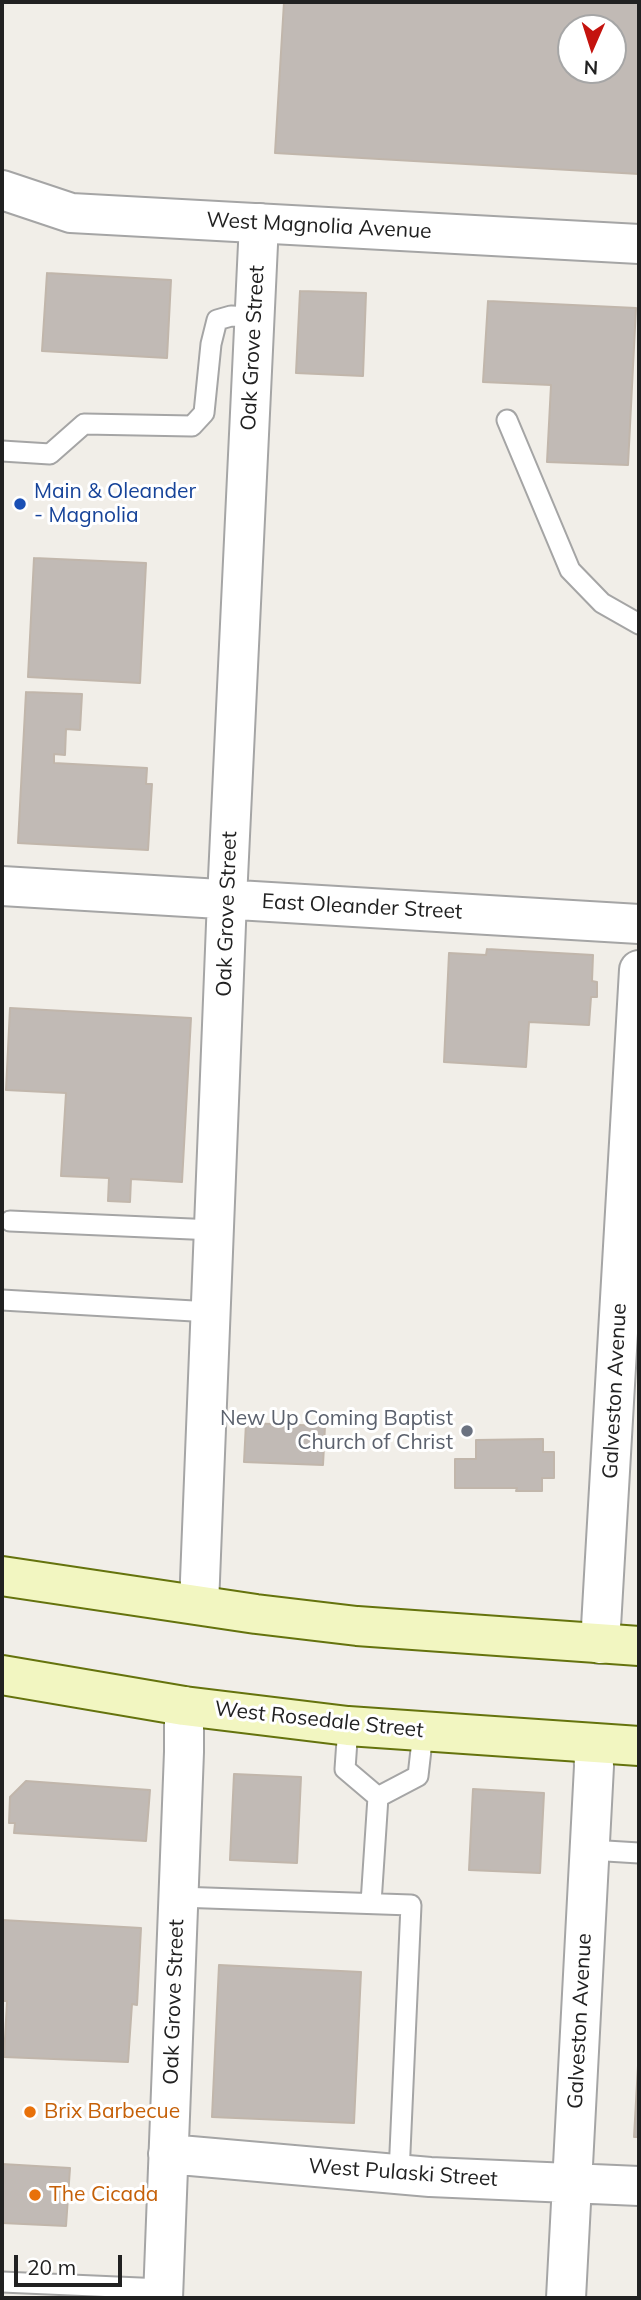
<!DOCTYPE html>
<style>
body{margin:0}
#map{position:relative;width:641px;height:2300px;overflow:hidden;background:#f1eee8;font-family:Mulish,sans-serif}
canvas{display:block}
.frame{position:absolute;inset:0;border:4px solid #212121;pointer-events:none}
.north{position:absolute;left:557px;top:14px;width:70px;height:70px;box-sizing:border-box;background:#fff;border:2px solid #a6a6a6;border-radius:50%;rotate:183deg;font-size:19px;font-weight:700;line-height:28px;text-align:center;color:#212121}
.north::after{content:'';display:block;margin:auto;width:24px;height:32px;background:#c4130e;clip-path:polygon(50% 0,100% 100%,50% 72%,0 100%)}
.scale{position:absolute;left:14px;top:2255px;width:108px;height:32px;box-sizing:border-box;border:4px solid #212121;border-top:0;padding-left:9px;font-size:21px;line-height:24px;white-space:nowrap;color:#212121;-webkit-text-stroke:5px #fff;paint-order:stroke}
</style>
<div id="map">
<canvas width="641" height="2300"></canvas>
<div class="frame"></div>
<div class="north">N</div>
<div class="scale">20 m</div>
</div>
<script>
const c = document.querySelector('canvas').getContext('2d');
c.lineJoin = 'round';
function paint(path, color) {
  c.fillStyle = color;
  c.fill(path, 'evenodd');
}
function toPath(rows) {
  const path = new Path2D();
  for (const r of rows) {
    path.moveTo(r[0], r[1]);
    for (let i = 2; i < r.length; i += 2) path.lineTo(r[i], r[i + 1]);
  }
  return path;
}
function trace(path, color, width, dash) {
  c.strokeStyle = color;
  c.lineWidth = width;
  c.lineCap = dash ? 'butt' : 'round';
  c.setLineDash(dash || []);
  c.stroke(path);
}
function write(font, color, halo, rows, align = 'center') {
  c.font = font + ' Mulish,sans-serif';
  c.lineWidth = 6;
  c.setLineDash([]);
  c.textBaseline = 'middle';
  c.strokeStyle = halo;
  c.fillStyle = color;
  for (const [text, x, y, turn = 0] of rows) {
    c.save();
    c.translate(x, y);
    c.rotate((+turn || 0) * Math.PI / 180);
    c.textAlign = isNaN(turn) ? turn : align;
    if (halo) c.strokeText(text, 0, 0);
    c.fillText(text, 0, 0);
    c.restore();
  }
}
const building = toPath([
 [284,2,639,2,639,174,275,153,284,2],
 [571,28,613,28,613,70,571,70,571,28],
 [47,273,171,280,167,358,42,351,47,273],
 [300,291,366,293,363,376,296,373,300,291],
 [488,301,636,308,628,465,547,462,551,385,483,382,488,301],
 [34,558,146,563,140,683,28,677,34,558],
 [26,692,82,694,80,730,66,729,65,755,54,754,54,763,147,768,146,784,152,784,148,850,18,843,26,692],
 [487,949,593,955,592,981,597,982,597,997,591,997,589,1025,529,1022,526,1067,444,1062,449,953,486,955,487,949],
 [10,1008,191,1018,182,1182,131,1179,130,1202,108,1201,109,1178,61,1176,66,1093,6,1090,10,1008],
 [246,1423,325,1426,323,1465,244,1462,246,1423],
 [543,1439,543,1452,554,1452,554,1478,542,1478,542,1491,516,1491,517,1488,455,1488,455,1459,476,1459,476,1440,543,1439],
 [234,1774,301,1777,297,1863,230,1860,234,1774],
 [26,1781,150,1790,146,1841,14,1833,15,1823,9,1823,10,1797,26,1781],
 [473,1789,544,1793,540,1873,469,1870,473,1789],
 [2,1920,141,1928,137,2005,132,2004,128,2062,4,2057,7,2001,2,2001,2,1920],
 [219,1965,361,1972,354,2123,212,2117,219,1965],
 [639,2048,639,2137,634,2137,639,2048],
 [2,2164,70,2168,66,2226,2,2223,2,2164]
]);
paint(building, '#c1bab5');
trace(building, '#c1b6ab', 2);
const service = toPath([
 [507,420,570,570,602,603,639,624],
 [2,451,50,454,84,424,192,426,204,413,211,344,217,320,231,316,255,317],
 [10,1221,214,1230],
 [2,1300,211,1312],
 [348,1726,345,1769,378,1797,418,1776,423,1732],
 [590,1850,639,1853],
 [178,1897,411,1905,399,2174],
 [371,1903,378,1797],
 [2,2282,163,2289]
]);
const minor = toPath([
 [2,886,639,924],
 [199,1605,227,899,259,223],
 [600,1644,639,970],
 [168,2154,430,2177,639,2186],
 [163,2298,184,1752,184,1706],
 [566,2298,594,1766,593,1743]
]);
const tertiary = toPath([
 [2,190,71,213,639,244]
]);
const secondary = toPath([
 [2,1576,256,1614,357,1626,639,1646],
 [2,1675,184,1706,348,1726,639,1746]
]);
trace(service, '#a5a5a5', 23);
trace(minor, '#a5a5a5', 42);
trace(tertiary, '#a5a5a5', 42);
trace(secondary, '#65730d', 42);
trace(service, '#fff', 19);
trace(minor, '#fff', 38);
trace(tertiary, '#fff', 38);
trace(secondary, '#f2f6c1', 38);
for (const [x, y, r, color] of [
 [20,504,7,"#1a4fb4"],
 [467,1431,7,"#6b7280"],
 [30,2112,7,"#e8710a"],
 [35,2195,7,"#e8710a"]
]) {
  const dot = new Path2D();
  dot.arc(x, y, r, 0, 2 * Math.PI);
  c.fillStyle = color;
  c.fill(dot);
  trace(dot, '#fff', 2.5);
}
write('21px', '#212121', '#fff', [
 ["West Magnolia Avenue",319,226,3],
 ["Oak Grove Street",253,348,-87],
 ["East Oleander Street",362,907,3],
 ["Oak Grove Street",227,914,-88],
 ["Galveston Avenue",615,1391,-87],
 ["West Rosedale Street",319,1720,6],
 ["Oak Grove Street",174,2002,-88],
 ["Galveston Avenue",580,2021,-87],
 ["West Pulaski Street",403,2173,4]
]);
write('21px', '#164399', '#fff', [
 ["Main & Oleander",34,492],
 ["- Magnolia",34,516]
], 'left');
write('21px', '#5b616d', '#fff', [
 ["New Up Coming Baptist",453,1419],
 ["Church of Christ",453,1443]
], 'right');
write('21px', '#c56008', '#fff', [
 ["Brix Barbecue",44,2112],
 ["The Cicada",49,2195]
], 'left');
</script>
